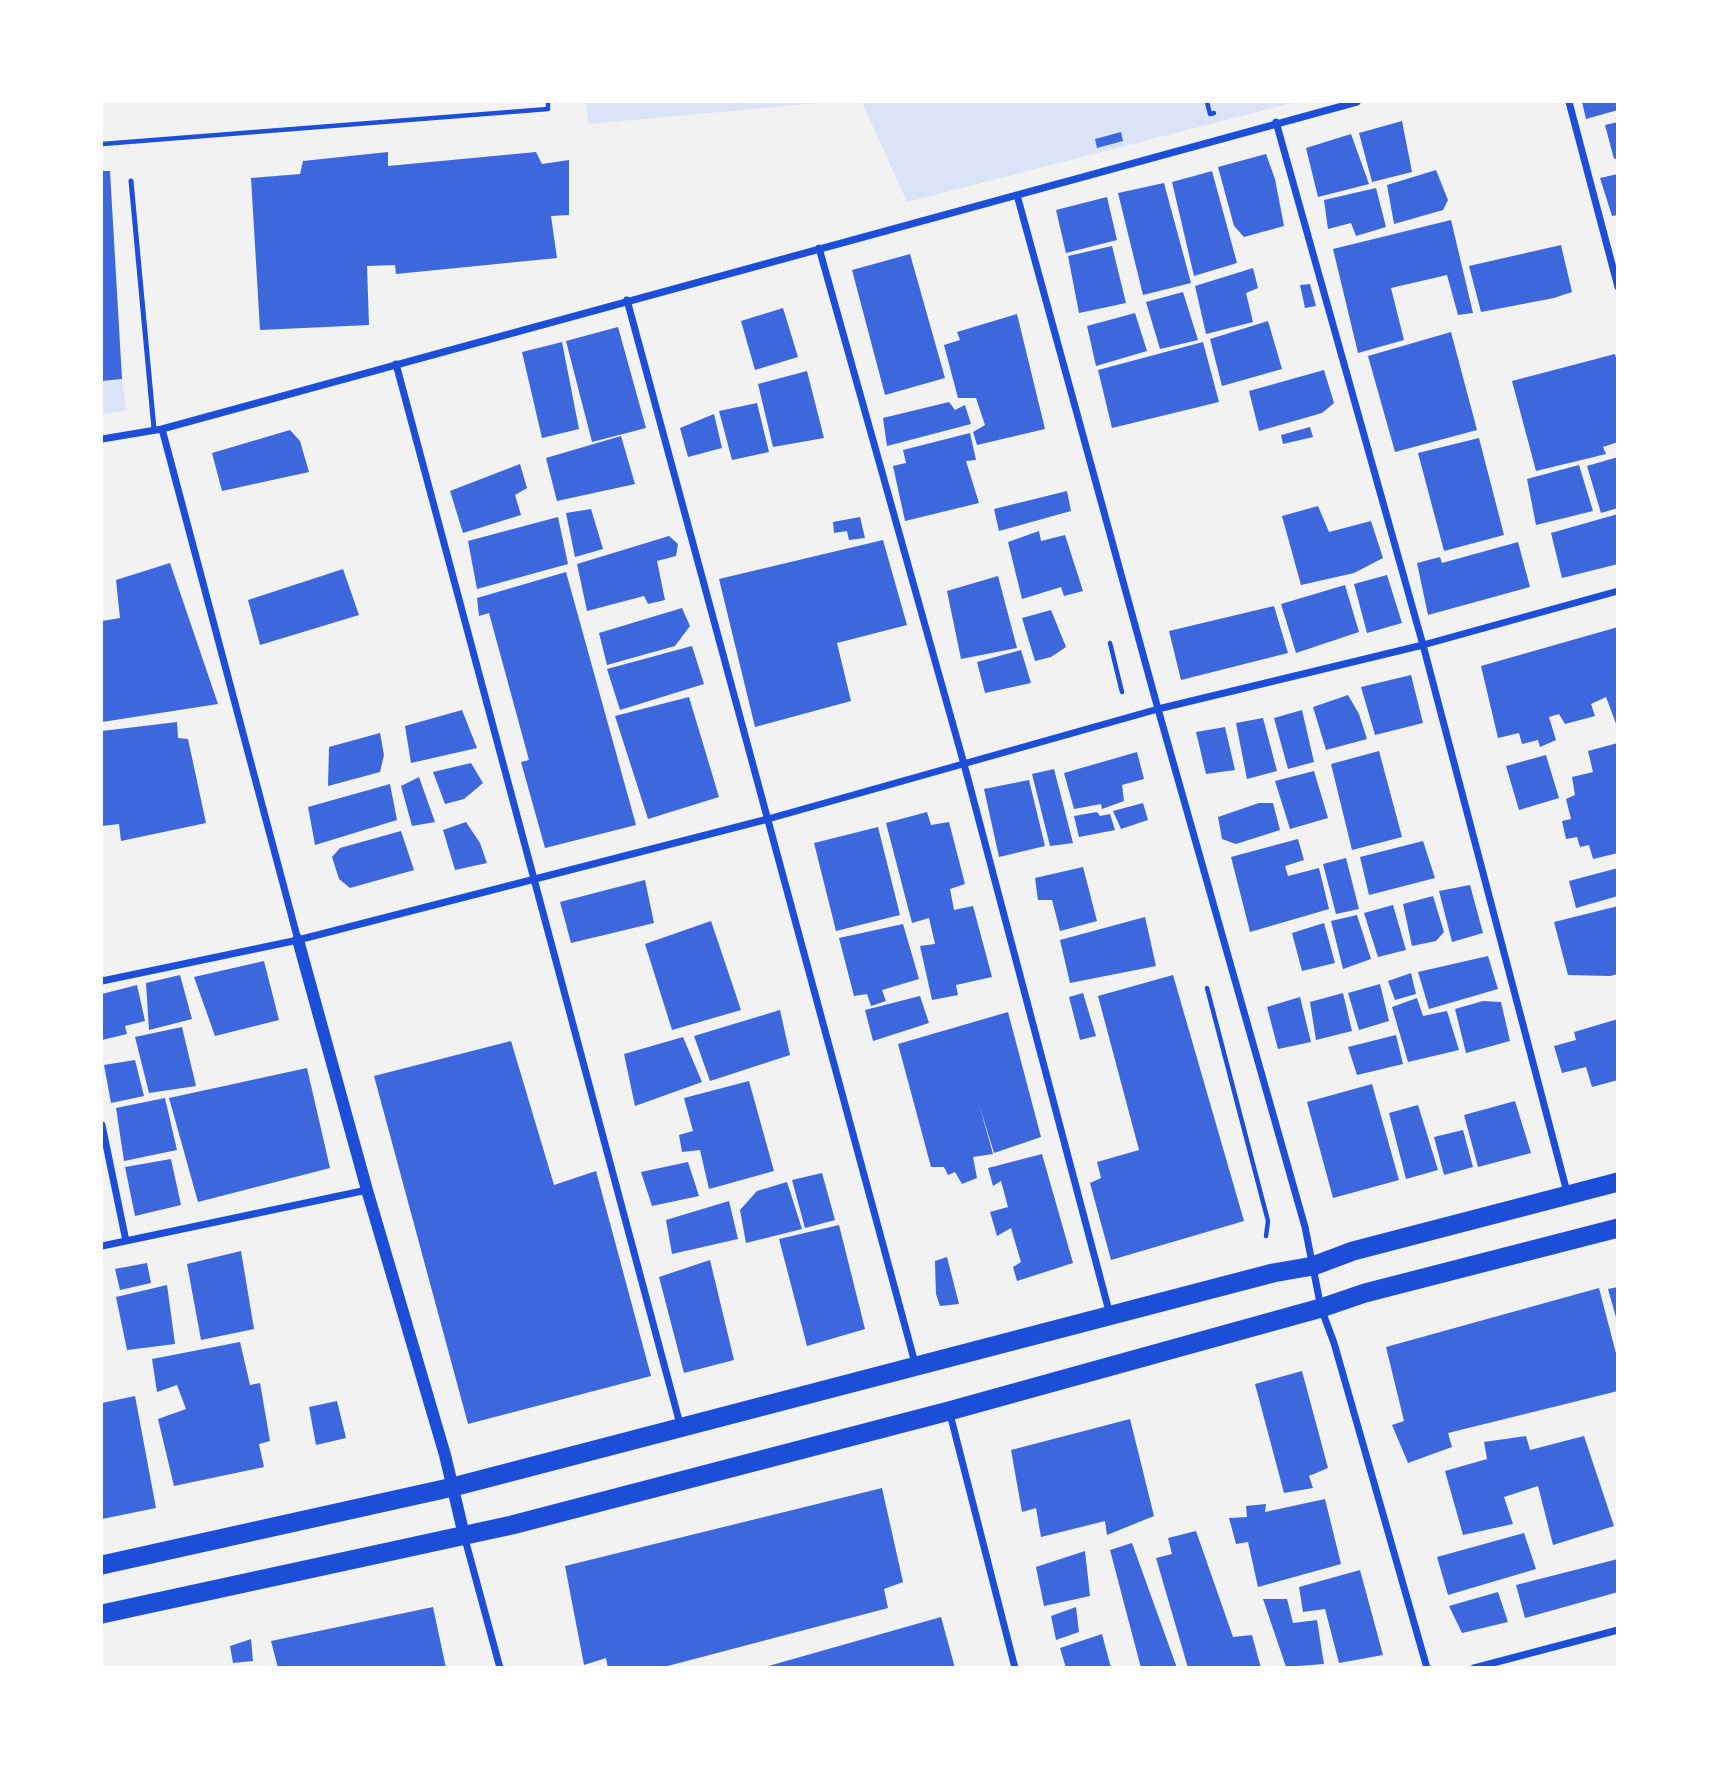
<!DOCTYPE html>
<style>
body{margin:0}
#map{position:relative;width:1719px;height:1769px;overflow:hidden;background:#f2f2f2;font-family:"PT Sans Narrow",sans-serif}
canvas{display:block}
.frame{position:absolute;inset:0;border:103px solid #fff;pointer-events:none}
</style>
<div id="map">
<canvas width="1719" height="1769"></canvas>
<div class="frame"></div>
</div>
<script>
const c = document.querySelector('canvas').getContext('2d');
c.lineJoin = 'round';
function paint(path, color) {
  c.fillStyle = color;
  c.fill(path, 'evenodd');
}
function toPath(rows) {
  const path = new Path2D();
  for (const r of rows) {
    path.moveTo(r[0], r[1]);
    for (let i = 2; i < r.length; i += 2) path.lineTo(r[i], r[i + 1]);
  }
  return path;
}
function trace(path, color, width, dash) {
  c.strokeStyle = color;
  c.lineWidth = width;
  c.lineCap = dash ? 'butt' : 'round';
  c.setLineDash(dash || []);
  c.stroke(path);
}
paint(toPath([
 [585,102,830,102,589,124],
 [862,102,1296,102,907,202],
 [122,380,127,410,102,415,102,381]
]), '#dbe4f7');
paint(toPath([
 [1582,102,1618,102,1618,110,1586,119],
 [1402,121,1412,172,1372,182,1359,133],
 [1618,122,1618,158,1614,159,1605,125],
 [1121,132,1123,141,1097,148,1095,139],
 [1351,134,1369,184,1318,197,1306,148],
 [388,152,388,166,536,152,542,164,569,160,569,215,551,216,557,258,396,274,395,265,367,266,369,325,260,330,251,178,300,174,303,161],
 [1266,154,1275,179,1284,226,1244,237,1234,226,1218,167],
 [1436,170,1448,200,1443,210,1394,224,1387,185],
 [102,171,110,171,122,379,102,381],
 [1212,171,1237,263,1194,276,1172,182],
 [1618,174,1618,215,1612,216,1600,178],
 [1164,183,1191,283,1143,295,1118,193],
 [1376,188,1386,227,1356,236,1351,223,1328,229,1324,200],
 [1107,197,1117,240,1066,253,1056,210],
 [1451,220,1473,313,1458,315,1447,275,1391,288,1404,340,1358,353,1333,249],
 [1561,245,1572,292,1554,298,1481,312,1469,266],
 [1112,246,1126,303,1079,313,1068,256],
 [910,254,945,378,885,395,852,270],
 [1253,268,1258,288,1246,293,1253,322,1206,334,1195,286],
 [1310,284,1316,306,1305,308,1300,285],
 [1183,292,1198,340,1160,349,1146,302],
 [783,308,798,357,755,370,741,321],
 [1135,313,1147,351,1096,366,1087,326],
 [1017,314,1045,429,977,445,973,432,985,425,976,398,958,398,944,345,960,340,957,332],
 [1268,321,1282,369,1222,386,1210,339],
 [618,327,646,428,592,442,566,341],
 [1451,332,1477,430,1395,452,1368,356],
 [562,342,579,429,542,438,522,352],
 [1203,342,1219,402,1112,428,1098,370],
 [1615,354,1618,365,1618,442,1603,447,1606,454,1536,471,1512,381],
 [1324,370,1334,403,1322,413,1259,431,1249,391],
 [807,371,824,438,773,447,758,384],
 [949,402,955,410,965,405,971,424,887,446,883,418],
 [757,403,769,452,732,460,719,411],
 [714,414,722,448,688,457,680,428],
 [1310,427,1313,437,1283,444,1281,435],
 [290,430,300,441,309,472,222,491,212,453],
 [970,433,976,460,966,461,979,503,905,521,893,466,906,463,903,450],
 [621,436,635,484,557,501,546,458],
 [1479,438,1504,535,1444,551,1418,453],
 [1618,457,1618,508,1601,513,1587,466],
 [520,464,527,488,515,495,521,515,463,533,450,491],
 [1579,465,1593,511,1536,525,1527,479],
 [1067,491,1071,511,999,531,994,509],
 [1318,506,1329,532,1371,521,1383,558,1354,573,1301,585,1282,516],
 [591,509,603,549,575,557,566,513],
 [1618,514,1618,564,1562,578,1551,533],
 [558,517,568,564,477,589,468,541],
 [860,517,865,538,849,540,847,531,834,533,833,522],
 [1039,531,1041,541,1065,535,1083,591,1064,596,1061,587,1022,599,1008,542],
 [669,536,678,544,676,556,657,561,665,600,648,604,644,596,587,611,577,564],
 [883,540,907,625,837,643,851,701,755,727,719,579],
 [1518,542,1530,587,1428,615,1417,563,1440,557,1442,563],
 [170,563,218,704,102,722,102,621,120,618,116,580],
 [343,569,359,615,260,645,248,600],
 [566,572,636,825,545,848,521,762,529,760,489,613,479,616,477,598],
 [1387,575,1402,623,1367,633,1354,584],
 [998,576,1017,648,961,659,947,591],
 [1345,585,1359,632,1296,653,1281,604],
 [1274,606,1288,653,1181,680,1169,631],
 [682,608,690,626,675,646,607,665,599,633],
 [1051,610,1066,647,1051,657,1035,661,1022,618],
 [1618,627,1618,729,1606,697,1591,704,1595,716,1565,724,1559,714,1549,717,1556,740,1540,747,1538,740,1522,744,1519,733,1498,738,1481,666],
 [692,646,704,684,620,710,607,669],
 [1021,650,1031,683,985,693,977,662],
 [1411,675,1423,723,1375,735,1361,687],
 [1348,695,1359,714,1367,739,1326,750,1313,707],
 [689,697,719,797,648,819,615,716],
 [462,710,477,748,411,763,405,726],
 [1302,710,1314,762,1288,769,1274,718],
 [1263,718,1277,771,1247,779,1236,723],
 [177,722,178,738,188,739,206,823,121,841,119,824,102,826,102,731],
 [1225,727,1235,770,1206,774,1196,732],
 [380,733,384,755,380,772,328,786,329,747],
 [1618,743,1618,853,1593,859,1589,845,1580,847,1577,837,1566,839,1562,821,1571,819,1566,799,1575,795,1572,777,1593,772,1588,751],
 [1379,751,1402,837,1352,850,1331,764],
 [1137,752,1144,779,1122,785,1124,801,1102,809,1101,804,1074,809,1064,773],
 [1546,755,1559,798,1519,810,1506,766],
 [471,763,483,783,464,799,445,804,433,772],
 [1054,769,1073,843,1050,846,1032,774],
 [1314,771,1328,818,1290,829,1275,781],
 [419,777,435,822,412,826,401,786],
 [1029,780,1045,846,999,857,984,789],
 [390,784,397,820,315,845,308,807],
 [1143,803,1148,820,1121,829,1113,811],
 [1259,803,1273,803,1280,830,1236,844,1222,839,1218,817],
 [927,812,931,825,949,822,965,884,950,889,954,910,973,906,992,977,956,985,958,995,932,1000,920,946,935,944,929,918,912,923,886,823],
 [1097,812,1100,816,1110,814,1115,830,1079,837,1074,816],
 [466,822,480,843,487,863,455,870,443,830],
 [878,827,900,915,836,931,814,843],
 [401,831,414,870,350,888,339,879,332,857,340,848],
 [1298,839,1304,860,1285,866,1288,876,1319,868,1329,909,1250,932,1231,857],
 [1423,841,1435,878,1369,895,1360,857],
 [1346,858,1359,909,1336,914,1323,864],
 [1083,867,1097,921,1060,931,1052,900,1038,900,1035,878],
 [1618,868,1618,896,1576,908,1569,881],
 [645,880,654,923,571,943,560,902],
 [1470,885,1483,933,1452,942,1439,891],
 [1433,896,1444,932,1436,941,1412,946,1403,904],
 [1393,905,1406,950,1378,957,1364,913],
 [1618,906,1618,974,1610,976,1568,975,1554,922],
 [1357,915,1371,959,1343,969,1331,921],
 [1145,917,1156,966,1070,983,1060,940],
 [711,921,741,1010,672,1030,645,944],
 [1324,923,1335,963,1302,971,1292,933],
 [903,924,919,979,882,990,886,1001,871,1006,867,994,854,996,839,938],
 [1488,956,1498,989,1429,1009,1418,972],
 [264,961,279,1020,215,1036,194,977],
 [1411,973,1416,994,1395,1000,1388,981],
 [180,975,192,1019,149,1030,146,983],
 [1173,975,1244,1221,1111,1260,1090,1183,1101,1178,1097,1162,1139,1150,1098,996],
 [1380,984,1389,1021,1359,1030,1348,993],
 [137,985,145,1021,125,1026,127,1034,102,1040,102,994],
 [1083,993,1096,1036,1080,1040,1069,997],
 [1343,993,1352,1031,1316,1040,1310,1002],
 [920,996,929,1023,873,1041,865,1010],
 [1300,997,1311,1042,1278,1049,1267,1007],
 [1417,998,1423,1016,1447,1011,1459,1050,1408,1062,1392,1007],
 [1483,1001,1501,1002,1510,1041,1466,1053,1455,1009],
 [780,1010,790,1055,710,1081,694,1036],
 [1008,1012,1041,1137,994,1153,979,1104,993,1154,973,1157,977,1178,962,1184,955,1172,948,1175,944,1167,931,1167,898,1044],
 [1618,1019,1618,1080,1592,1087,1586,1067,1562,1073,1554,1046,1576,1040,1574,1032],
 [182,1027,196,1086,149,1093,135,1037],
 [1396,1035,1403,1064,1357,1075,1348,1047],
 [683,1037,702,1082,635,1106,624,1054],
 [511,1041,554,1185,596,1171,651,1376,468,1424,374,1076],
 [135,1060,144,1096,111,1103,104,1065],
 [307,1068,330,1168,198,1202,169,1098],
 [749,1081,774,1171,709,1189,700,1150,682,1152,679,1135,693,1131,684,1098],
 [1372,1084,1399,1180,1333,1198,1307,1102],
 [165,1098,177,1150,124,1161,116,1108],
 [1515,1101,1531,1153,1478,1167,1464,1115],
 [1418,1105,1438,1170,1406,1179,1389,1113],
 [1463,1130,1473,1167,1444,1175,1434,1137],
 [1042,1154,1073,1263,1017,1281,1013,1267,1021,1262,1011,1228,997,1236,990,1212,1008,1207,1001,1181,993,1186,988,1168],
 [171,1159,181,1205,135,1216,125,1167],
 [688,1162,699,1196,652,1206,641,1172],
 [822,1173,835,1220,805,1228,792,1180],
 [787,1182,802,1229,746,1243,740,1210,757,1191],
 [729,1201,738,1239,672,1254,666,1220],
 [839,1225,865,1329,807,1346,779,1239],
 [241,1251,254,1329,201,1340,187,1264],
 [947,1257,959,1304,940,1306,936,1294,935,1261],
 [710,1260,734,1360,684,1373,659,1277],
 [147,1263,151,1283,120,1290,115,1269],
 [167,1285,175,1344,127,1350,116,1297],
 [1618,1287,1618,1321,1617,1321,1608,1289],
 [1599,1288,1618,1361,1618,1391,1448,1433,1452,1447,1408,1463,1392,1425,1404,1421,1386,1347],
 [240,1342,250,1385,260,1383,270,1441,259,1444,264,1467,174,1486,158,1419,186,1409,177,1385,157,1392,152,1359],
 [1302,1371,1328,1468,1309,1476,1313,1488,1284,1493,1255,1384],
 [135,1396,156,1508,102,1519,102,1403],
 [337,1401,346,1438,316,1445,309,1407],
 [1130,1419,1154,1516,1107,1535,1105,1521,1041,1537,1036,1508,1022,1512,1011,1450],
 [1526,1436,1530,1450,1584,1436,1614,1526,1553,1545,1538,1486,1504,1497,1513,1524,1463,1535,1445,1471,1487,1459,1484,1442],
 [882,1488,903,1582,884,1589,888,1608,660,1668,608,1668,606,1658,584,1665,565,1566],
 [1325,1499,1341,1564,1258,1587,1248,1542,1236,1544,1229,1518,1247,1517,1246,1506,1266,1504,1265,1512],
 [1196,1531,1233,1637,1252,1635,1261,1668,1188,1668,1156,1558,1172,1554,1168,1538],
 [1524,1533,1536,1569,1448,1595,1437,1557],
 [1132,1543,1177,1668,1141,1668,1110,1550],
 [1085,1551,1090,1596,1044,1606,1036,1567],
 [1618,1559,1618,1592,1525,1618,1516,1585],
 [1360,1570,1383,1655,1339,1663,1325,1609,1303,1612,1299,1587],
 [1498,1592,1508,1622,1462,1633,1449,1606],
 [1263,1599,1287,1599,1293,1623,1317,1620,1324,1664,1286,1667],
 [433,1607,446,1668,278,1668,271,1641],
 [1076,1607,1079,1632,1056,1640,1051,1616],
 [941,1617,955,1668,765,1668,765,1667],
 [1102,1634,1111,1668,1066,1668,1060,1648],
 [251,1639,253,1661,233,1663,230,1646]
]), '#3d67dc');
trace(toPath([
 [1207,102,1210,114,1214,113],
 [102,144,548,109,548,102],
 [1110,643,1122,692],
 [1207,988,1268,1221,1266,1236]
]), '#1d4ed8', 4.5);
trace(toPath([
 [131,181,154,429]
]), '#1d4ed8', 5);
trace(toPath([
 [1569,102,1618,287],
 [1276,122,1423,645,1567,1192],
 [1017,195,1158,709,1305,1227,1321,1308,1334,1343,1427,1668],
 [819,248,964,764,1110,1315],
 [627,300,915,1363],
 [396,364,680,1424],
 [162,429,298,940],
 [102,439,162,429,1357,102],
 [102,981,298,940,768,819,1158,709,1423,645,1618,591],
 [102,1125,126,1241],
 [102,1246,367,1190],
 [950,1414,1015,1668],
 [465,1539,500,1668],
 [1474,1668,1618,1630]
]), '#1d4ed8', 7);
trace(toPath([
 [298,940,367,1190,445,1455,464,1535]
]), '#1d4ed8', 12);
trace(toPath([
 [102,1565,453,1487,1273,1273,1313,1266,1353,1251,1618,1182],
 [102,1614,512,1525,949,1411,1321,1308,1365,1293,1618,1228]
]), '#1d4ed8', 19);
</script>
